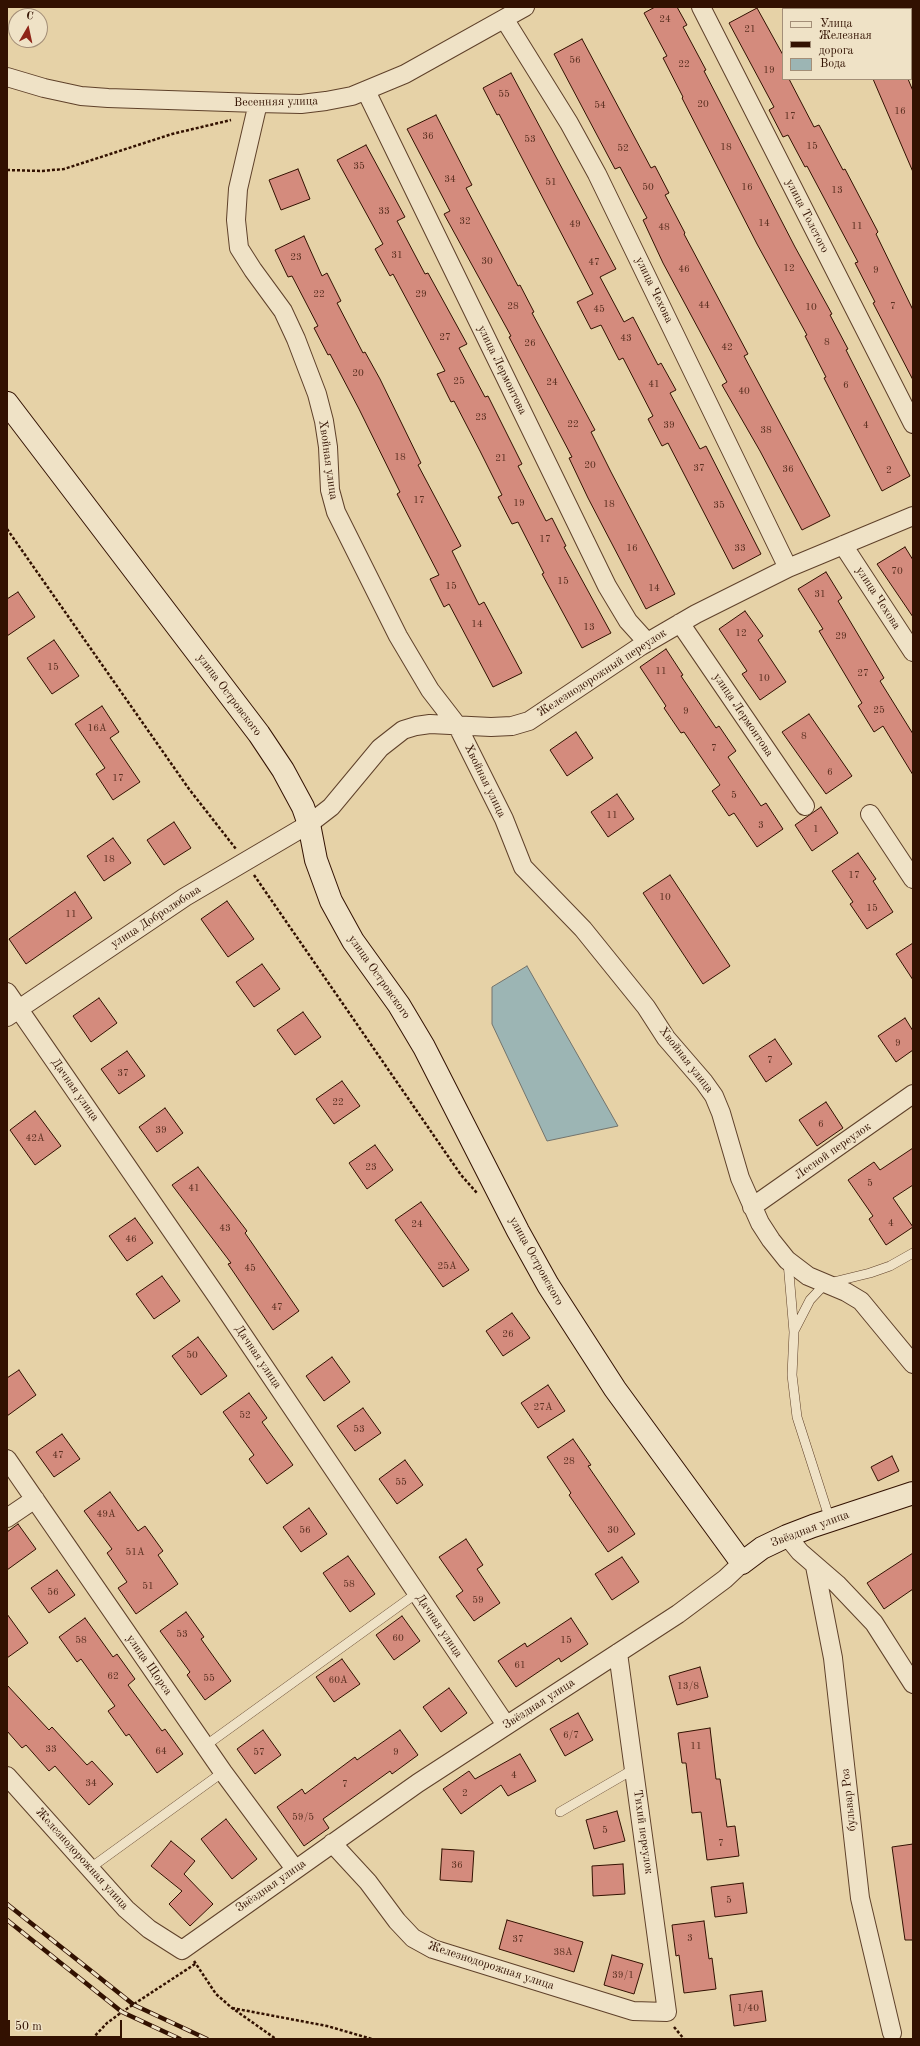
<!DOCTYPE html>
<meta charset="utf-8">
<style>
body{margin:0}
#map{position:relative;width:920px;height:2046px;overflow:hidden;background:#e6d2a7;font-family:"Old Standard TT",serif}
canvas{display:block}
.frame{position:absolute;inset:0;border:8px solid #321101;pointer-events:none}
.legend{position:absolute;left:782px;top:8px;width:130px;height:72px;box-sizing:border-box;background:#efe2c6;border:1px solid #a38e77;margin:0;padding:5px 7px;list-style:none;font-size:12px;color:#321101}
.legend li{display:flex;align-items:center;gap:8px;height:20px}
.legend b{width:20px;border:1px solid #a38e77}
.north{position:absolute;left:8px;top:8px;width:40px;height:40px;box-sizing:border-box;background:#efe2c6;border:1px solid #a38e77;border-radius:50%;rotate:9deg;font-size:11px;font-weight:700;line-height:16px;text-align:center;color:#321101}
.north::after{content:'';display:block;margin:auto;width:14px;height:18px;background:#8f2418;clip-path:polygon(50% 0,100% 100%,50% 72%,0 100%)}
.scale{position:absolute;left:8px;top:2020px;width:114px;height:18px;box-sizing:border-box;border:2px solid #321101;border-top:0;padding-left:5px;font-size:12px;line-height:14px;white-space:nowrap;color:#321101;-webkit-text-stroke:3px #efe2c6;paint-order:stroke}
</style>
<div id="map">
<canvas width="920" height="2046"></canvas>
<div class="frame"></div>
<ul class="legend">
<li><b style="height:5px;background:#efe2c6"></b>Улица</li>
<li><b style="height:5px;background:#321101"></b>Железная дорога</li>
<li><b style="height:11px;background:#9cb5b4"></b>Вода</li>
</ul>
<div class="north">С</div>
<div class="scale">50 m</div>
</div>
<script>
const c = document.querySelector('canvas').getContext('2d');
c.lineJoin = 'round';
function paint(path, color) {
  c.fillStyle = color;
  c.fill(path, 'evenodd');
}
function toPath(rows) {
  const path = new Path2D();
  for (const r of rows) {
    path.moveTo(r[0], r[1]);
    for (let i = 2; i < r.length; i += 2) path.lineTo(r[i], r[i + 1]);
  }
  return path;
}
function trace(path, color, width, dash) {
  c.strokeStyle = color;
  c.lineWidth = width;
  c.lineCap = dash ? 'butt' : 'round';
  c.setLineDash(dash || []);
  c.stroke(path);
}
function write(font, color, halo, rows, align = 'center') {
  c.font = font + ' "Old Standard TT",serif';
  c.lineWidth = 3.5;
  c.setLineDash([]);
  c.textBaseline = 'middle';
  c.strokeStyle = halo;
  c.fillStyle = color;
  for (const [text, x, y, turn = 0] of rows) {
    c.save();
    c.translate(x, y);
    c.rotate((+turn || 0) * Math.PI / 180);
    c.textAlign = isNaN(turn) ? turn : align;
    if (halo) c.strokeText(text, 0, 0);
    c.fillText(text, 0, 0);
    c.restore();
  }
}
const water = toPath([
 [527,966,618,1126,547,1141,492,1024,492,987,527,966]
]);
paint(water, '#9cb5b4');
trace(water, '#72736c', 1);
const building = toPath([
 [655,7,677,7,687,25,683,27,706,70,704,71,795,247,832,314,830,315,848,349,846,350,910,476,882,491,824,378,826,377,805,336,807,335,757,244,682,98,683,97,663,58,667,56,644,13,655,7],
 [757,8,783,55,783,79,789,79,814,127,819,125,843,170,845,169,878,232,876,234,913,310,913,380,873,303,875,302,855,263,858,262,807,166,805,167,788,135,783,137,769,110,774,107,729,23,757,8],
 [582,39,651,168,655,166,669,193,665,195,685,233,684,234,748,354,744,356,830,516,802,530,760,451,722,385,727,382,663,263,643,220,647,218,620,167,615,169,554,54,582,39],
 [511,73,616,269,600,277,624,322,633,317,658,365,661,363,676,390,670,393,700,449,706,446,761,554,733,569,668,443,662,446,648,419,653,416,623,358,619,360,601,325,591,329,577,302,593,294,499,114,497,115,483,88,511,73],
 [873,79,908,79,913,91,913,172,873,79],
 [436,115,472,185,466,188,518,286,520,285,534,312,532,313,595,430,591,432,611,472,675,594,646,609,588,498,569,458,572,457,509,337,511,336,444,214,450,211,407,129,436,115],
 [366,145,405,217,397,221,425,274,428,273,467,344,459,348,485,397,488,396,522,464,518,466,546,521,552,518,566,546,564,547,611,633,582,648,542,574,544,573,518,522,512,524,498,497,502,495,480,451,454,401,451,402,437,374,445,371,393,274,390,276,375,249,383,244,337,160,366,145],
 [298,169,310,199,281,210,269,180,298,169],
 [304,236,322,276,327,273,341,301,337,303,363,353,365,352,380,379,421,463,418,465,461,546,452,551,479,605,484,602,522,673,493,687,449,604,444,607,430,579,439,575,397,494,400,492,359,409,330,354,328,355,314,328,318,326,292,276,288,277,275,250,304,236],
 [905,547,913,560,913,617,877,564,905,547],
 [826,572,842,598,838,601,884,678,880,681,913,734,913,775,883,726,874,732,858,706,862,703,819,631,823,629,798,589,826,572],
 [18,592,35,617,7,636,7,599,18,592],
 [745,611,763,636,758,640,786,682,760,700,742,674,747,671,719,629,745,611],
 [54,640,79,676,52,694,27,658,54,640],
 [666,649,683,675,681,676,716,728,719,726,736,751,728,757,761,806,766,803,783,829,757,847,734,813,729,816,712,791,720,785,684,732,681,733,664,708,666,706,640,667,666,649],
 [102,706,119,732,110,738,140,782,113,800,96,774,105,768,75,724,102,706],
 [809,714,852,776,826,794,782,732,809,714],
 [576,732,593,758,567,776,550,750,576,732],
 [617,794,634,819,608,837,591,812,617,794],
 [821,807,838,833,812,851,795,825,821,807],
 [174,822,191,848,164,865,147,840,174,822],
 [113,838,131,863,104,881,87,856,113,838],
 [858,853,876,879,873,881,893,912,867,929,850,904,853,902,832,871,858,853],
 [670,875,730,966,703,984,643,893,670,875],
 [75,892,92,918,26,964,9,939,75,892],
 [227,901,254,939,228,957,201,919,227,901],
 [913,943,913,980,896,954,913,943],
 [262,964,280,989,254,1007,236,982,262,964],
 [99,998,117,1023,91,1042,73,1016,99,998],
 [303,1012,321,1037,295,1055,277,1030,303,1012],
 [905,1018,913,1031,913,1050,896,1062,878,1036,905,1018],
 [775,1039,792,1064,766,1082,749,1056,775,1039],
 [127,1051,145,1076,119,1094,101,1069,127,1051],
 [342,1081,360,1106,334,1124,316,1099,342,1081],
 [826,1102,843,1128,817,1146,799,1120,826,1102],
 [165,1108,183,1133,157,1152,139,1127,165,1108],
 [35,1111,61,1146,35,1165,10,1130,35,1111],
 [375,1145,393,1170,367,1189,349,1163,375,1145],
 [913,1148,913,1185,893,1198,913,1227,886,1245,869,1219,873,1216,848,1180,874,1162,880,1170,913,1148],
 [198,1167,247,1231,245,1233,299,1311,273,1330,228,1264,231,1263,172,1185,198,1167],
 [421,1202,469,1270,443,1287,395,1220,421,1202],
 [135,1218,153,1243,127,1261,109,1236,135,1218],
 [162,1276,180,1301,154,1319,136,1294,162,1276],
 [512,1313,530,1338,503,1356,486,1331,512,1313],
 [198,1337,227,1376,201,1395,172,1356,198,1337],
 [332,1357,350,1382,324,1401,306,1376,332,1357],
 [19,1370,36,1395,7,1416,7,1378,19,1370],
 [548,1385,565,1411,538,1428,521,1403,548,1385],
 [249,1393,267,1418,262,1422,293,1465,267,1484,249,1459,254,1455,223,1412,249,1393],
 [363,1408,381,1433,355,1451,337,1426,363,1408],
 [62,1434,80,1459,54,1477,36,1452,62,1434],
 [573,1439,591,1465,588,1466,635,1534,608,1552,569,1495,571,1493,547,1457,573,1439],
 [892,1456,899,1471,878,1481,871,1467,892,1456],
 [405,1460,423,1485,397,1504,379,1479,405,1460],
 [110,1492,138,1531,145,1526,163,1551,158,1555,178,1584,136,1614,118,1588,127,1582,107,1553,112,1549,84,1511,110,1492],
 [309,1508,327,1534,301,1552,283,1527,309,1508],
 [18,1524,36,1549,7,1570,7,1532,18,1524],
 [466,1539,483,1565,477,1569,500,1603,474,1621,456,1596,463,1591,439,1557,466,1539],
 [913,1553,913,1589,884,1609,867,1583,913,1553],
 [348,1556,375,1594,350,1612,323,1573,348,1556],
 [622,1557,639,1582,612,1600,595,1574,622,1557],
 [57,1570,75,1595,49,1613,31,1588,57,1570],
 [186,1612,204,1637,201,1639,231,1681,205,1700,187,1675,190,1672,160,1631,186,1612],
 [7,1614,28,1643,7,1658,7,1614],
 [402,1616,420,1641,394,1660,376,1635,402,1616],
 [85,1618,113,1657,117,1654,135,1679,128,1685,162,1731,165,1729,183,1754,157,1773,129,1734,126,1736,108,1711,115,1706,81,1659,77,1662,59,1637,85,1618],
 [571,1618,588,1644,561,1662,559,1658,516,1687,498,1661,525,1643,527,1647,571,1618],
 [342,1659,360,1684,334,1702,316,1677,342,1659],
 [700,1667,708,1697,677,1705,669,1676,700,1667],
 [7,1685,49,1730,52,1727,87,1765,92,1761,113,1784,89,1805,55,1766,49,1771,26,1745,22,1748,7,1731,7,1685],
 [449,1688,467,1713,441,1732,423,1707,449,1688],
 [578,1713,593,1740,565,1756,550,1729,578,1713],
 [710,1728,716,1779,720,1779,727,1827,735,1826,739,1856,707,1860,701,1812,692,1813,686,1763,682,1763,678,1733,710,1728],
 [263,1730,281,1755,255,1774,237,1749,263,1730],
 [400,1730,418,1755,392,1774,390,1771,323,1819,329,1828,304,1846,277,1807,302,1789,305,1794,355,1757,357,1760,400,1730],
 [520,1754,536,1781,508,1796,501,1785,461,1814,443,1789,469,1771,475,1779,520,1754],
 [617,1811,625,1841,594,1849,586,1820,617,1811],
 [226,1819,257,1859,232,1879,201,1839,226,1819],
 [171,1841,195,1861,184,1874,213,1904,190,1926,169,1904,182,1891,151,1866,171,1841],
 [913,1844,913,1940,905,1940,892,1847,913,1844],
 [442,1849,474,1851,472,1882,440,1880,442,1849],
 [623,1864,625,1894,593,1896,592,1866,623,1864],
 [743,1883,747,1913,715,1917,711,1887,743,1883],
 [507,1920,583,1942,574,1972,499,1949,507,1920],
 [704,1921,709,1959,712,1958,716,1989,684,1993,679,1955,676,1956,672,1925,704,1921],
 [612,1955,643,1964,634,1994,604,1985,612,1955],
 [762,1991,766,2021,734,2026,730,1995,762,1991]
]);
paint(building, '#d48b7d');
trace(building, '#321101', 1);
const lane = toPath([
 [788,1262,794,1332,792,1375,797,1417,830,1520],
 [794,1331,810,1300,825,1284,870,1273,890,1266,913,1253],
 [205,1746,417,1593],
 [560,1812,634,1769],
 [89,1869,223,1772]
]);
const street = toPath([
 [701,7,913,424],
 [911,12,913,17],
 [505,20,569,123,597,174,788,568],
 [7,77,44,88,81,96,108,98,258,103,301,104,326,101,352,96,405,74,525,7],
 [366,91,607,586,628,621,647,642],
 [258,103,238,189,236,220,239,248,253,270,283,311,296,339,317,394,324,421,328,447,330,490,336,512,398,636,430,690,457,725,504,819,523,867,583,929,646,1007,666,1038,704,1082,714,1096,721,1113,740,1178,760,1223,771,1240,787,1260,808,1276,846,1292,861,1301,913,1364],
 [843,545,913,652],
 [680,623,805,806],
 [870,814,913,879],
 [7,992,218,1298,506,1725],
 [7,1017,185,897,309,824,331,807,380,748,403,730,416,726,430,724,491,727,512,726,529,721,641,646,696,614,788,568,913,516],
 [752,1207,913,1094],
 [7,1459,223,1772,295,1869],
 [7,1518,35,1499],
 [787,1536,800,1552,837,1584,874,1623,913,1684],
 [815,1566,833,1658,860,1898,892,2033],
 [7,1776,126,1909,149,1929,182,1950,418,1783,678,1614,725,1579,742,1563],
 [332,1843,368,1882,397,1921,413,1938,433,1949,633,2011,667,2012,618,1653]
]);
const secondary = toPath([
 [7,403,259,734,283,770,303,807,309,824,316,860,331,901,353,941,399,1005,424,1047,518,1231,548,1285,615,1389,742,1563,762,1548,787,1536,813,1526,913,1493]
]);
trace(lane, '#5f412a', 10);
trace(street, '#5f412a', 20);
trace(secondary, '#321101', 24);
trace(toPath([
 [7,170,42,171,64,169,172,134,231,120],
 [7,529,189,789,236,849],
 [254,875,461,1175,477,1193],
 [194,1961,216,1994,232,2008,276,2039],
 [232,2008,327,2026,372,2039],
 [674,2027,684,2039],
 [92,2039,107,2023,122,2012,195,1964]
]), '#321101', 2.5, [3, 2]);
trace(lane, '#efe2c6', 9);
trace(street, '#efe2c6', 18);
trace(secondary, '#efe2c6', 22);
const rail = toPath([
 [7,1904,134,2005,207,2039],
 [7,1920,122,2012,180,2039]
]);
trace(rail, '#321101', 4.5);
trace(rail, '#efe2c6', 3, [9]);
write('10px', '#5a3020', null, [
 ["24",665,19],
 ["21",750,29],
 ["56",575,60],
 ["22",684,64],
 ["19",769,70],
 ["55",504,94],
 ["20",703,104],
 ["54",600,105],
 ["16",900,111],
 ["17",790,116],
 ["36",428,136],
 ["53",530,139],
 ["15",812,146],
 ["18",726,147],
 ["52",623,148],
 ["35",359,166],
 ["34",450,179],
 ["51",551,182],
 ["50",648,187],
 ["16",747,187],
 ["13",837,190],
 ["33",384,211],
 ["32",465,221],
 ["14",764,223],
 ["49",575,224],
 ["11",857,226],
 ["48",664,227],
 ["31",397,255],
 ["23",296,257],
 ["30",487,261],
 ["47",594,262],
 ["12",789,268],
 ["46",684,269],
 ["9",876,270],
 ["22",319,294],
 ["29",421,294],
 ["44",704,305],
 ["28",513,306],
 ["7",893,306],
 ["10",811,307],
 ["45",599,309],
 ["27",445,337],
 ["43",626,338],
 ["8",827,342],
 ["26",530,343],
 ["42",727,347],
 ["20",358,373],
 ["25",459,381],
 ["24",552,382],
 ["41",654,384],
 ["6",846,385],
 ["40",744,391],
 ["23",481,417],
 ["22",573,424],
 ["39",669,425],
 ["4",866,425],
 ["38",766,430],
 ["18",400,457],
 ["21",501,458],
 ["20",590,465],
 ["37",699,468],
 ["36",788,469],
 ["2",889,470],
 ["17",419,500],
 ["19",519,503],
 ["18",609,504],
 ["35",719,505],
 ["17",545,539],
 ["16",632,548],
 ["33",740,548],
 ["70",897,571],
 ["15",563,581],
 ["15",451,586],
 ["14",654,588],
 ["31",820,594],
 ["14",477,624],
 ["13",589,627],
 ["12",741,633],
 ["29",841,636],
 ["15",53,667],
 ["11",661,671],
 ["27",863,673],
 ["10",764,678],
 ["25",879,710],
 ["9",686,711],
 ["16А",97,728],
 ["8",804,736],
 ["7",714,748],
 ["6",830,772],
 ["17",118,778],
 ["5",734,795],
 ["11",612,815],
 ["3",761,825],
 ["1",816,829],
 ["18",109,859],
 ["17",854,875],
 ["10",665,897],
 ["15",872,908],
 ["11",71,914],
 ["9",898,1043],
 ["7",770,1060],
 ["37",123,1073],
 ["22",338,1102],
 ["6",821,1124],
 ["39",161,1130],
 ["42А",35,1138],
 ["23",371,1167],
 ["5",870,1183],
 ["41",194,1188],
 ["4",891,1223],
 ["24",417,1224],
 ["43",225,1228],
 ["46",131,1239],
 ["25А",447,1266],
 ["45",250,1268],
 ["47",277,1307],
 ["26",508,1334],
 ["50",192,1355],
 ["27А",543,1407],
 ["52",245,1415],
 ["53",359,1429],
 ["47",58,1455],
 ["28",569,1461],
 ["55",401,1482],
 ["49А",106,1514],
 ["56",305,1530],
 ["30",613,1530],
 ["51А",135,1552],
 ["58",349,1584],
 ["51",148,1586],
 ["56",53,1592],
 ["59",478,1600],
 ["53",182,1634],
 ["60",398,1638],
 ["58",81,1640],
 ["15",566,1640],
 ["61",520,1665],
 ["62",113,1676],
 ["55",209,1678],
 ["60А",338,1680],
 ["13/8",688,1686],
 ["6/7",571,1735],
 ["11",696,1746],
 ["33",51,1749],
 ["64",161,1751],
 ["57",259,1752],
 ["9",396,1752],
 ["4",514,1775],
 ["34",91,1783],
 ["7",345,1784],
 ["2",465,1793],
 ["59/5",303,1817],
 ["5",605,1830],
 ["7",721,1843],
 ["36",457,1865],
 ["5",729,1900],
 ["3",690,1938],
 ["37",518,1939],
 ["38А",563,1952],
 ["39/1",623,1975],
 ["1/40",748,2008]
]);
write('12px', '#321101', '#efe2c6', [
 ["Весенняя улица",276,102,-1],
 ["улица Толстого",807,216,63],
 ["улица Чехова",654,290,64],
 ["улица Лермонтова",502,370,64],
 ["Хвойная улица",328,460,82],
 ["улица Чехова",878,598,57],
 ["Железнодорожный переулок",602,673,-33],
 ["улица Островского",229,695,53],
 ["улица Лермонтова",743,715,56],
 ["Хвойная улица",485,781,64],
 ["улица Добролюбова",156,917,-33],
 ["улица Островского",379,977,55],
 ["Хвойная улица",686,1060,52],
 ["Дачная улица",75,1090,55],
 ["Лесной переулок",833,1151,-35],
 ["улица Островского",536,1261,61],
 ["Дачная улица",258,1357,56],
 ["Звёздная улица",810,1529,-21],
 ["Дачная улица",439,1626,56],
 ["улица Щорса",149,1665,55],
 ["Звёздная улица",539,1704,-33],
 ["бульвар Роз",849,1800,-96],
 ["Тихий переулок",643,1832,82],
 ["Железнодорожная улица",82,1859,48],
 ["Звёздная улица",271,1886,-35],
 ["Железнодорожная улица",491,1966,18]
]);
</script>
